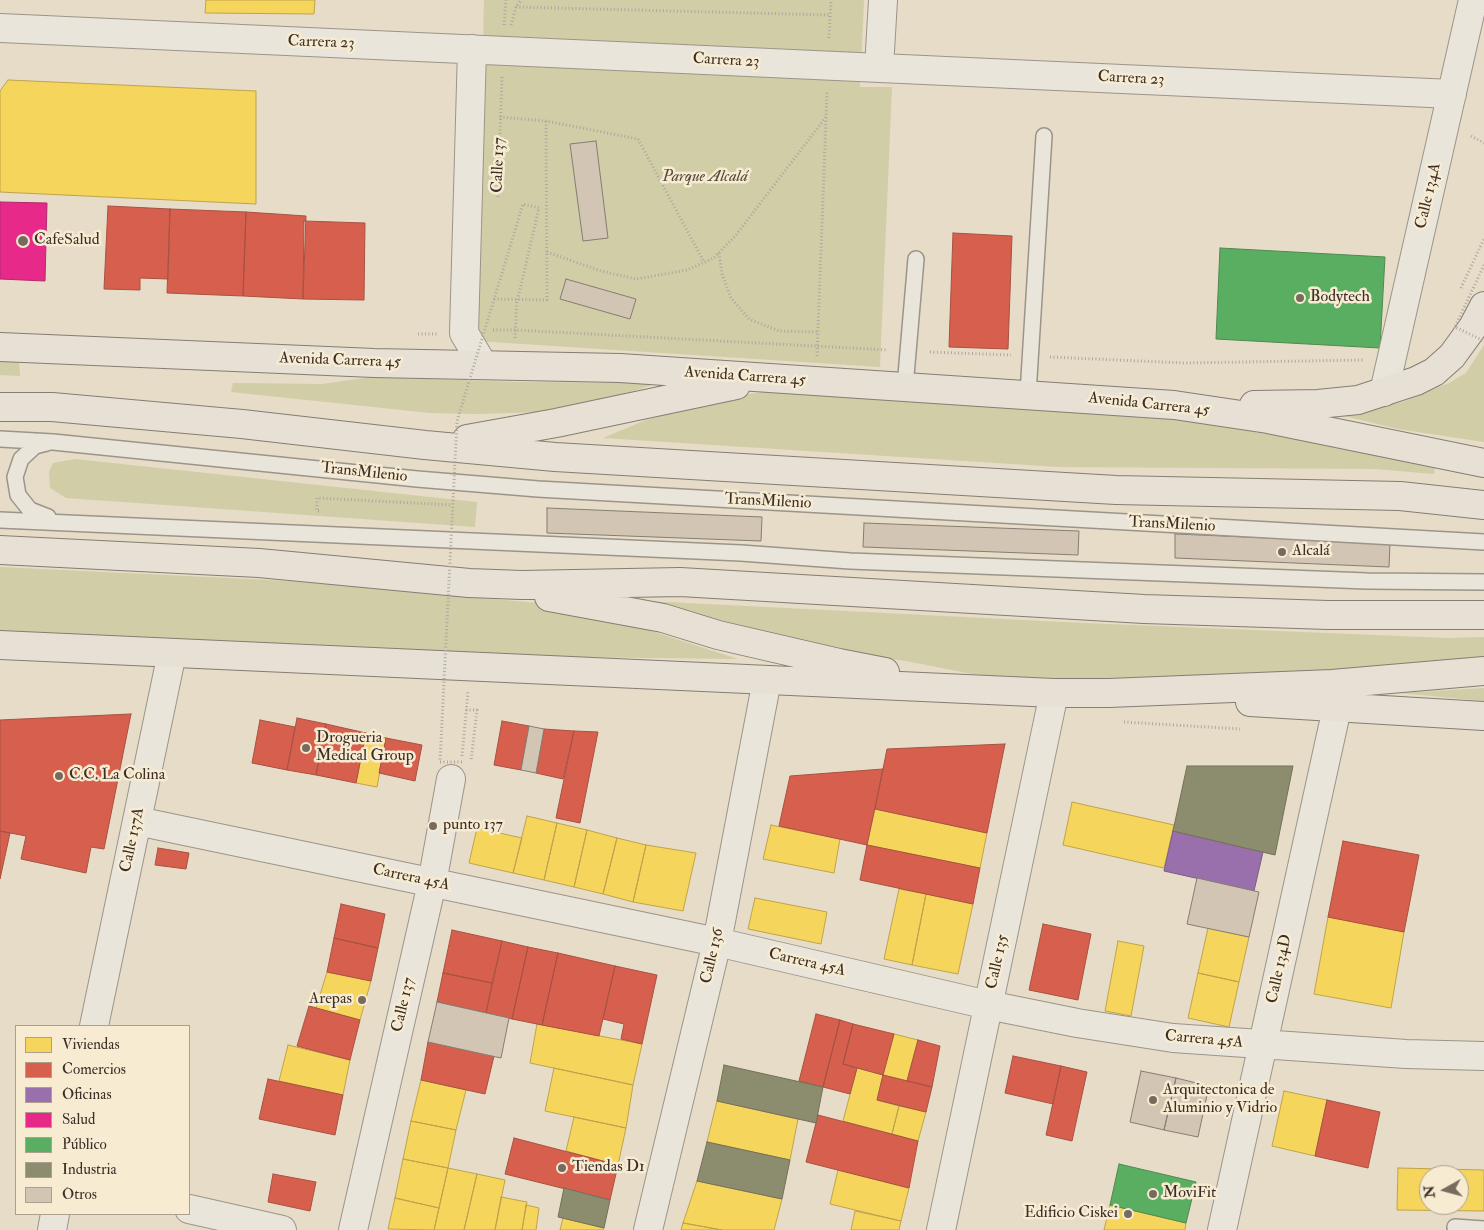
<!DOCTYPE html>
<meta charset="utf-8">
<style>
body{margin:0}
#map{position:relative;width:1484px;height:1230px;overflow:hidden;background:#e6dcc7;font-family:"IM FELL Double Pica",serif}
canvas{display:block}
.legend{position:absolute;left:15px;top:1025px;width:175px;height:190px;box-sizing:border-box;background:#f7ebd2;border:1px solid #ac9f8e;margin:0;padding:6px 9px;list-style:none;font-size:15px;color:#3b2e27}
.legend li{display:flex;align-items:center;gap:10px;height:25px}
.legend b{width:25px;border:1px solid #ac9f8e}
.north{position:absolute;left:1419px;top:1165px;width:50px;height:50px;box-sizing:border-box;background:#f7ebd2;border:1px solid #ac9f8e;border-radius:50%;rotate:263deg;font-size:14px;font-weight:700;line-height:20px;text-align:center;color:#3b2e27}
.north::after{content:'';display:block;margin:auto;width:18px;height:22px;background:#776b5f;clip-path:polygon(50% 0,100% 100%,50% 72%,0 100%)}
</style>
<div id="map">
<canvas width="1484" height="1230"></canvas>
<ul class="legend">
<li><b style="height:14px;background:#f6d55c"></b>Viviendas</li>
<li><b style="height:14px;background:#d6604d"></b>Comercios</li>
<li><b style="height:14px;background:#9970ab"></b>Oficinas</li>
<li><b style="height:14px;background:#e7298a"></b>Salud</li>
<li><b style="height:14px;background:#5aae61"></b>Público</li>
<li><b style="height:14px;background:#8c8c6e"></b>Industria</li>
<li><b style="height:14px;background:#d3c5b3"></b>Otros</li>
</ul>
<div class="north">N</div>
</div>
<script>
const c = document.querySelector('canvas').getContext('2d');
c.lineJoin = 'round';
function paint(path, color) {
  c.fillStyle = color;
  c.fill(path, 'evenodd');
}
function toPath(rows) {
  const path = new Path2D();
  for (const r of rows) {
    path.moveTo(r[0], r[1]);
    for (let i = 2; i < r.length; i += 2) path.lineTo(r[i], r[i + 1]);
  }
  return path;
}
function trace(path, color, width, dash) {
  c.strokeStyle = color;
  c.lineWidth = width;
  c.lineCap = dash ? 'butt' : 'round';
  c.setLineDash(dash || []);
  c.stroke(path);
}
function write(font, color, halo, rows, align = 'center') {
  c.font = font + ' "IM FELL Double Pica",serif';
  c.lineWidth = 5;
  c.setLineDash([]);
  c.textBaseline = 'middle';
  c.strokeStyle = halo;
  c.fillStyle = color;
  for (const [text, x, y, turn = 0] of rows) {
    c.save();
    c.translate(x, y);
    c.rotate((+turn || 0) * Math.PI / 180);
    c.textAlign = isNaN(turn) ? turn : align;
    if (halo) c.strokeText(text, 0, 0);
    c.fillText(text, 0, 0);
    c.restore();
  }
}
paint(toPath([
 [484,0,864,0,860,87,892,87,880,367,476,341],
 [1484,345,1484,442,1398,429,1340,415,1403,402,1449,383,1466,373],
 [0,361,19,362,20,376,0,375],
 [371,377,518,382,659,383,610,398,544,412,477,414,430,413,231,392,233,383,322,384],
 [770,391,826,393,977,406,1155,416,1299,439,1435,466,1434,474,1375,469,1059,467,603,438,646,420,721,398],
 [75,459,477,502,475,527,66,498,50,488,49,472,53,463],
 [0,567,290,581,549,604,633,625,738,659,489,656,0,635],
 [647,601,1083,623,1448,638,1484,637,1484,659,1281,675,1054,681,972,674,906,661,844,653],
 [1484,688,1484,701,1400,693]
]), '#d0cda7');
const homes = toPath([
 [206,0,315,0,314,14,205,13,206,0],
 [8,80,256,91,256,204,0,192,0,91,8,80],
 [366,733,386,738,377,787,356,783,366,733],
 [1072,802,1174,825,1164,868,1063,845,1072,802],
 [875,809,987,833,980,868,867,845,875,809],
 [527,816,557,823,544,880,513,873,527,816],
 [557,823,587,830,574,887,544,880,557,823],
 [771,825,840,839,834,873,763,859,771,825],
 [477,828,522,838,513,873,469,863,477,828],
 [587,830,617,838,603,894,574,887,587,830],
 [617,838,646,845,633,902,603,894,617,838],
 [646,845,696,853,683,911,633,902,646,845],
 [899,889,926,894,912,965,884,959,899,889],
 [926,894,973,904,958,974,912,965,926,894],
 [755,898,827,912,821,944,748,929,755,898],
 [1328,917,1404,932,1391,1008,1314,994,1328,917],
 [1208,928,1249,937,1239,982,1198,973,1208,928],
 [1118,941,1144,946,1131,1016,1105,1011,1118,941],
 [327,972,371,981,360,1020,316,1008,327,972],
 [1198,973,1239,982,1229,1027,1188,1018,1198,973],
 [537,1024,642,1044,633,1085,530,1063,537,1024],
 [894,1034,918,1040,907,1081,883,1075,894,1034],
 [288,1045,350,1060,343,1095,279,1081,288,1045],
 [554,1068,633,1085,626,1128,545,1111,554,1068],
 [857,1068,883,1075,877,1100,899,1106,892,1134,843,1121,857,1068],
 [421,1080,466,1090,456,1130,411,1121,421,1080],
 [1284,1091,1327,1100,1315,1156,1272,1146,1284,1091],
 [717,1101,798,1119,790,1160,707,1142,717,1101],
 [899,1106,926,1112,918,1141,892,1134,899,1106],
 [574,1117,626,1128,618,1165,566,1151,574,1117],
 [411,1121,456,1130,448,1168,403,1159,411,1121],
 [403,1159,448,1168,439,1208,395,1198,403,1159],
 [448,1168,477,1174,464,1230,434,1230,448,1168],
 [1398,1168,1484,1170,1484,1211,1397,1210,1398,1168],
 [1429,1175,1459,1175,1459,1205,1429,1205,1429,1175],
 [838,1170,909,1188,901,1221,830,1204,838,1170],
 [477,1174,505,1180,495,1230,464,1230,477,1174],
 [697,1181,782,1199,774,1230,722,1230,683,1223,697,1181],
 [501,1197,527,1202,522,1230,495,1230,501,1197],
 [395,1198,439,1208,434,1230,388,1229,395,1198],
 [526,1205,539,1208,536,1230,522,1230,526,1205],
 [1110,1205,1186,1223,1185,1230,1104,1230,1110,1205],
 [855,1211,901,1221,899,1230,851,1230,855,1211],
 [563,1218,604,1228,603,1230,560,1230,563,1218],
 [683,1223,722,1230,681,1230,683,1223]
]);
paint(homes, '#f6d55c');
trace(homes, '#bea34c', 1);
const shops = toPath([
 [108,206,170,209,168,279,140,278,140,290,104,289,108,206],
 [170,209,246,212,243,296,167,293,170,209],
 [246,212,306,216,303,299,243,296,246,212],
 [304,221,365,223,364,300,303,299,304,221],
 [953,233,1012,236,1008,349,949,347,953,233],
 [131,714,104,849,91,847,86,873,21,859,26,836,0,831,0,720,131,714],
 [297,718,326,724,316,775,287,770,297,718],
 [260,720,295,727,287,770,252,763,260,720],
 [502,721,529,726,521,770,494,765,502,721],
 [326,724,366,733,356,783,316,775,326,724],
 [544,729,574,731,563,779,536,773,544,729],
 [574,731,598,732,580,823,556,818,574,731],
 [386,738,422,745,415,781,379,773,386,738],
 [1005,744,987,833,875,809,887,749,1005,744],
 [883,769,867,845,779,826,790,776,883,769],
 [0,831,10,833,0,879,0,831],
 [1343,841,1419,855,1404,932,1328,917,1343,841],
 [867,845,980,868,973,904,860,880,867,845],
 [158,848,189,853,186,869,155,865,158,848],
 [341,904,385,914,378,948,334,938,341,904],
 [1043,924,1091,934,1078,1000,1029,990,1043,924],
 [452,930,502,941,492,983,443,973,452,930],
 [334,938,378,948,371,981,327,972,334,938],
 [502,941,528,947,512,1019,486,1013,502,941],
 [528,947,558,953,542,1025,512,1019,528,947],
 [558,953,615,966,599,1036,542,1025,558,953],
 [615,966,657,975,642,1044,621,1039,624,1024,603,1019,615,966],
 [443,973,492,983,486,1013,437,1002,443,973],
 [309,1006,360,1020,350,1060,297,1046,309,1006],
 [816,1014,840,1020,823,1087,799,1081,816,1014],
 [840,1020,853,1024,843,1064,857,1068,850,1094,823,1087,840,1020],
 [853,1024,894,1034,883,1075,843,1064,853,1024],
 [918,1040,940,1046,932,1087,907,1081,918,1040],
 [428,1042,494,1056,485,1094,421,1080,428,1042],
 [1013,1056,1061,1066,1053,1104,1005,1093,1013,1056],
 [1061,1066,1087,1072,1072,1141,1046,1135,1061,1066],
 [883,1075,932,1087,926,1112,877,1100,883,1075],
 [268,1079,343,1095,335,1135,259,1119,268,1079],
 [1327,1100,1380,1112,1368,1168,1315,1156,1327,1100],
 [818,1115,918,1141,909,1188,806,1162,818,1115],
 [514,1138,618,1165,610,1200,505,1174,514,1138],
 [273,1174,316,1182,310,1211,268,1202,273,1174]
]);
paint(shops, '#d6604d');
trace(shops, '#a85142', 1);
const offices = toPath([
 [1173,831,1263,852,1254,891,1164,871,1173,831]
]);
paint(offices, '#9970ab');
trace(offices, '#7d5c83', 1);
const health = toPath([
 [0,202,47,203,45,281,0,279,0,202]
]);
paint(health, '#e7298a');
trace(health, '#b32a6c', 1);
const public = toPath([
 [1220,248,1385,257,1380,348,1216,339,1220,248],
 [1119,1164,1196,1182,1186,1223,1110,1205,1119,1164]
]);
paint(public, '#5aae61');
trace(public, '#518850', 1);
const industry = toPath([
 [1187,766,1293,766,1275,855,1173,831,1187,766],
 [724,1065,823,1087,816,1123,717,1101,724,1065],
 [707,1142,790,1160,782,1199,697,1181,707,1142],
 [564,1188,610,1200,604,1228,558,1217,564,1188]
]);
paint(industry, '#8c8c6e');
trace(industry, '#747059', 1);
const building = toPath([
 [596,141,608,238,583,241,570,144,596,141],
 [566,279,636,299,630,319,560,299,566,279],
 [547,508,762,517,761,541,547,533,547,508],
 [864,523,1079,531,1078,555,863,547,864,523],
 [1175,534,1390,543,1389,567,1175,558,1175,534],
 [529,726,544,729,536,773,521,770,529,726],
 [1197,878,1259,892,1249,937,1187,924,1197,878],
 [437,1002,509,1018,501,1058,428,1042,437,1002],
 [1141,1071,1176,1078,1164,1130,1130,1122,1141,1071],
 [1176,1078,1209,1086,1198,1137,1164,1130,1176,1078]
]);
paint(building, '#d3c5b3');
trace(building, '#857d73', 1);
const lane = toPath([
 [905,387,916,259],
 [1028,394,1044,136],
 [0,439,53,442,417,479,538,489,1484,542],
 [47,443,35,446,21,459,15,477,18,495,30,510,48,517],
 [0,520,741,553,850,561,1367,581,1484,582],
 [1455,1227,1484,1229]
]);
const street = toPath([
 [0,28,1452,94],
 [472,49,464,333,483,365],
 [879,68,883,0],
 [1384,392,1473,0],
 [137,821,717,942,988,1005,1077,1023,1173,1038,1406,1054,1484,1056],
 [94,1026,172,653],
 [189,1209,282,1230],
 [52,1230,55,1214],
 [353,1230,432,883,451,779],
 [648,1230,717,942,767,680],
 [941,1230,1054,693],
 [1222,1230,1337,708]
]);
const highway = toPath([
 [0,347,374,363,620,368,1174,405,1268,419,1484,463],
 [1254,405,1318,404,1358,400,1416,381,1434,372,1452,356,1473,327,1484,306],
 [0,407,52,407,242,424,425,445,555,457,1116,490,1400,496,1484,505],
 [467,439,556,423,736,385],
 [0,550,259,563,469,583,522,585,680,582,1144,609,1328,615,1484,615],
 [549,597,663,618,718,635,839,663,885,672],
 [0,645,1054,693,1109,693,1332,684,1484,671],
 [1250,702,1484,716]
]);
trace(lane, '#9c9488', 18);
trace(street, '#9c9488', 30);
trace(highway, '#857d73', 30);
trace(toPath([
 [516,7,830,15],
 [504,25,506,0],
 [511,25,516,7,521,0],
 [829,38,831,0],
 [500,117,546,121,638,139,704,262],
 [1471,136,1484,143],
 [498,197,502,76],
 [547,252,601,271,636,279,687,270,714,258,736,235,826,117],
 [719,253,722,274,731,298,749,319,779,331,818,332],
 [1461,288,1484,239],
 [494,299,547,300,546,121],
 [493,330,516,330,888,350],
 [418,334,437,334],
 [515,338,517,299],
 [930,352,1011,355],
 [817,356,827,92],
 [1050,357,1185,363,1363,360],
 [319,511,317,511,317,498,452,505],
 [466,710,477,710,471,761],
 [1124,722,1240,729],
 [462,756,468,692]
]), '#aca79f', 3, [1, 2.5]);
trace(lane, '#eae5db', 15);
trace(street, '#eae5db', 28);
trace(highway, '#e6e0d5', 28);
trace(toPath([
 [1484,265,1455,327,1484,341],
 [462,762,440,762,457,421,523,204,539,208,518,298]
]), '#aca79f', 3, [1, 2.5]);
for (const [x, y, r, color] of [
 [23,241,6,"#776b5f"],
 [1300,298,5,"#776b5f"],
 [1282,552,5,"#776b5f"],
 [306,748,5,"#776b5f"],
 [59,776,5,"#776b5f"],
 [433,826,5,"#776b5f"],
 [362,1000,5,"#776b5f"],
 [1153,1100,5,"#776b5f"],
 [562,1168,5,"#776b5f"],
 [1153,1194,5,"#776b5f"],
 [1128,1214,5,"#776b5f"]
]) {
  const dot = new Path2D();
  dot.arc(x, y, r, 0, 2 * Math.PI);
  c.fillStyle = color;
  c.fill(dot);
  trace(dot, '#f7ebd2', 2);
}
write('16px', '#3b2e27', '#f7ebd2', [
 ["Carrera 23",321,43,2],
 ["Carrera 23",726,61,3],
 ["Carrera 23",1131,79,3],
 ["Calle 137",499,165,-88],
 ["Calle 134A",1429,196,-77],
 ["Avenida Carrera 45",340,361,2],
 ["Avenida Carrera 45",745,377,4],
 ["Avenida Carrera 45",1149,405,6],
 ["TransMilenio",364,473,6],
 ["TransMilenio",768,502,3],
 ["TransMilenio",1172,525,3],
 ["Calle 137A",133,840,-78],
 ["Carrera 45A",411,878,12],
 ["Calle 136",713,956,-77],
 ["Calle 135",998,962,-78],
 ["Carrera 45A",807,963,13],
 ["Calle 134D",1280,969,-78],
 ["Calle 137",404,1005,-77],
 ["Carrera 45A",1204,1040,5]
]);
write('italic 16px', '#554b3b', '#f7ebd2', [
 ["Parque Alcalá",705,178]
]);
write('16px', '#3b2e27', '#f7ebd2', [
 ["CafeSalud",34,241],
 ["Bodytech",1310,298],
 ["Alcalá",1292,552],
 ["Drogueria",316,739],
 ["Medical Group",316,757],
 ["C.C. La Colina",69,776],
 ["punto 137",443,826],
 ["Arepas",352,1000,"right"],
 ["Arquitectonica de",1163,1091],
 ["Aluminio y Vidrio",1163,1109],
 ["Tiendas D1",572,1168],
 ["MoviFit",1163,1194],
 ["Edificio Ciskei",1118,1214,"right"]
], 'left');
</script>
